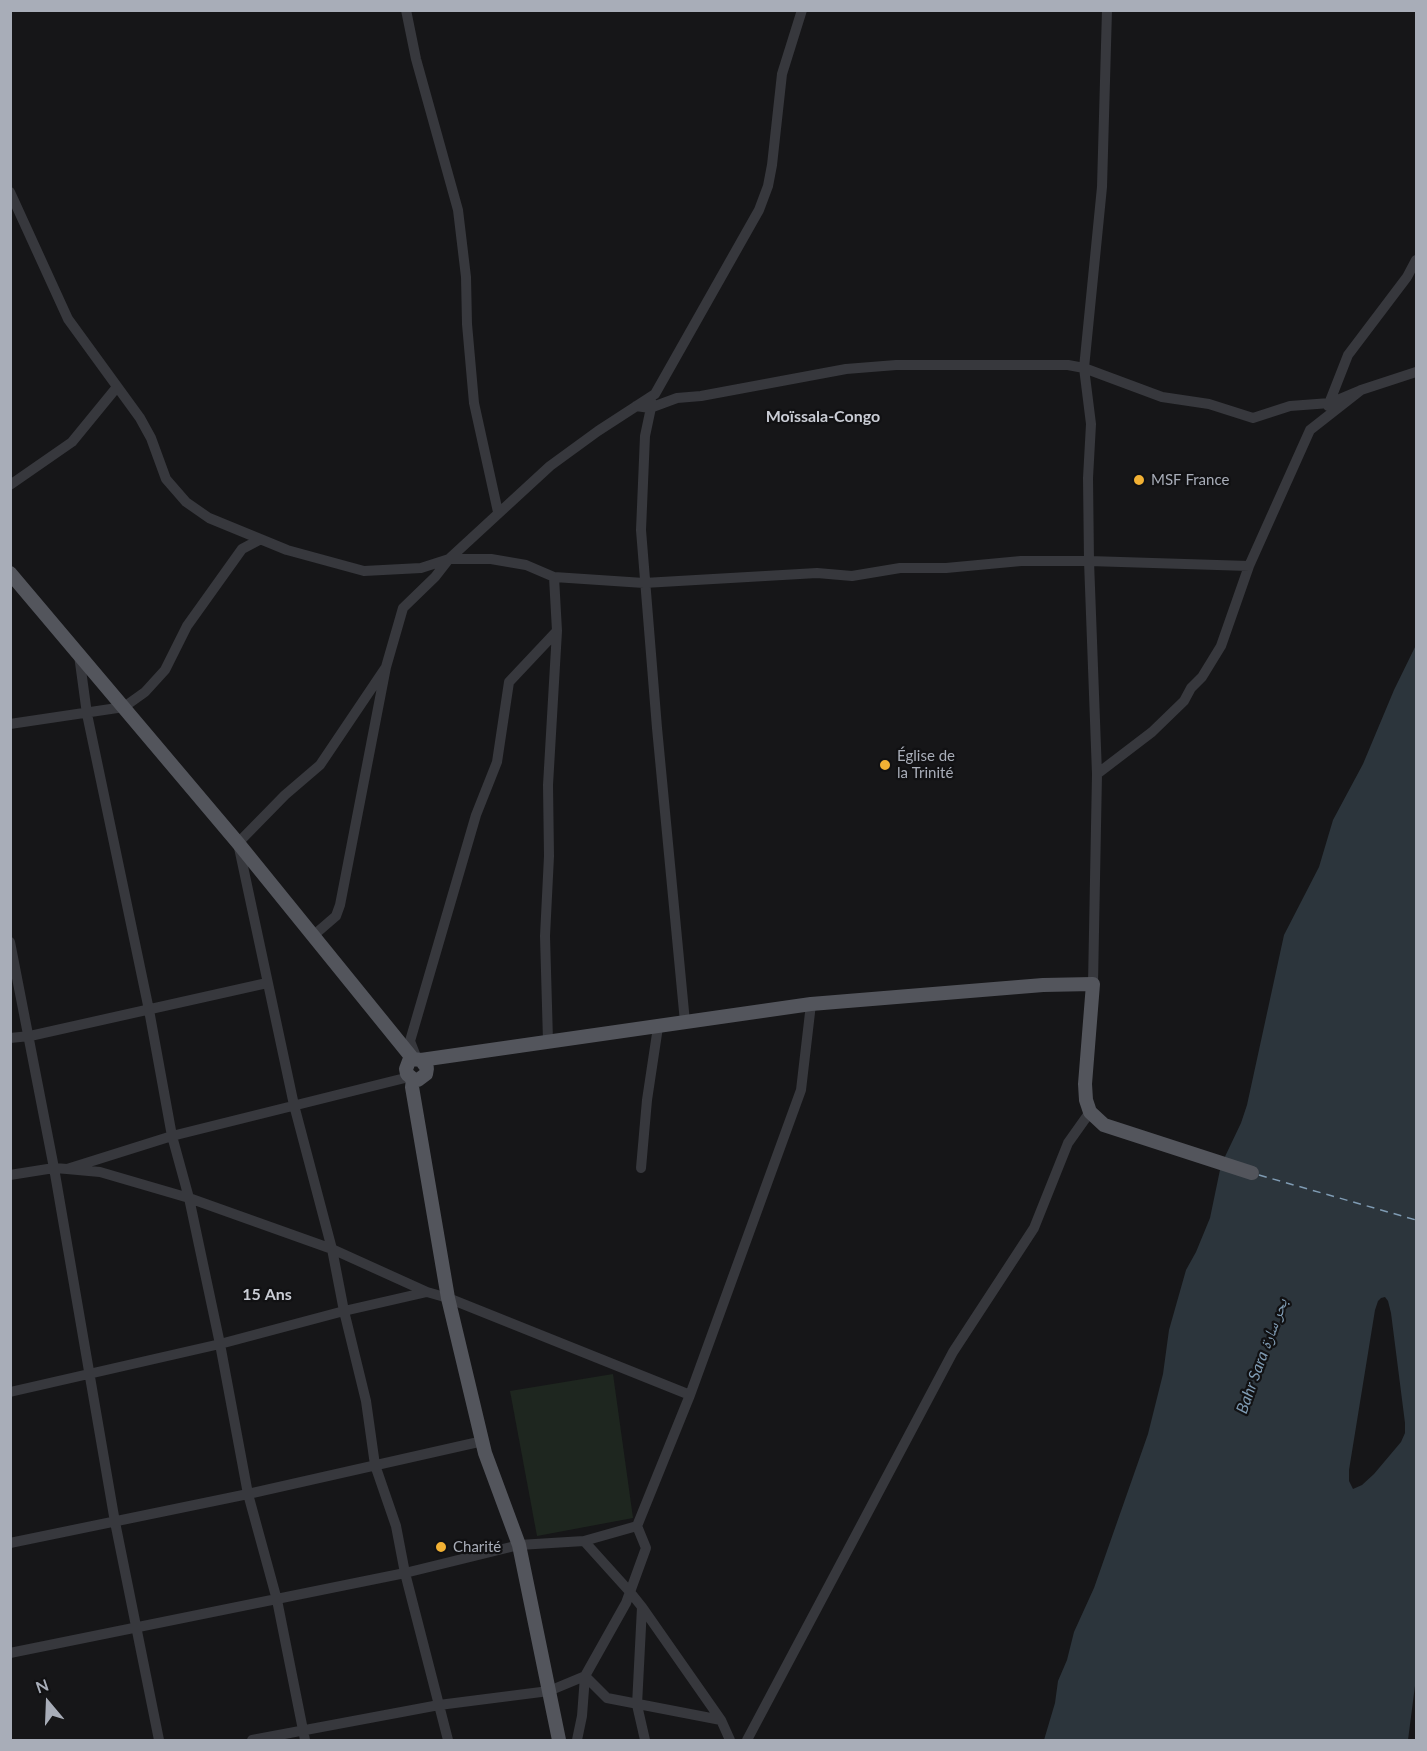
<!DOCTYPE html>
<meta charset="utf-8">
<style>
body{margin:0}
#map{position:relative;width:1427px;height:1751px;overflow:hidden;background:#161618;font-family:Lato,sans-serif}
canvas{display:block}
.frame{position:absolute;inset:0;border:12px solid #a8adb8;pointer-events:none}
.north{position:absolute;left:18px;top:1673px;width:60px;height:60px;-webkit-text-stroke:4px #111113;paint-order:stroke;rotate:341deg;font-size:16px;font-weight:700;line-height:24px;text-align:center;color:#a8adb8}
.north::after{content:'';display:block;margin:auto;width:21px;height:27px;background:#a8adb8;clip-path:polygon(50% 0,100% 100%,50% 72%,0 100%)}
</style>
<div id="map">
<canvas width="1427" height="1751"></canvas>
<div class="frame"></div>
<div class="north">N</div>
</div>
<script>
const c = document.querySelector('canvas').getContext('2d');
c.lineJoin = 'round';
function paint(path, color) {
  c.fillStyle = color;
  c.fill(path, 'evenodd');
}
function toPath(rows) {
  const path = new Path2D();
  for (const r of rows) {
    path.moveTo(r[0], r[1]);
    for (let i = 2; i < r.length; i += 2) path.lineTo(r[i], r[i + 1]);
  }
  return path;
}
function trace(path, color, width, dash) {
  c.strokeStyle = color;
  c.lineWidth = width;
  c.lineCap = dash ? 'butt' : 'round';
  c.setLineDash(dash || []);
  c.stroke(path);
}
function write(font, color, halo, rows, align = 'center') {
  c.font = font + ' Lato,"Noto Naskh Arabic",sans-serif';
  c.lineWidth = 4.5;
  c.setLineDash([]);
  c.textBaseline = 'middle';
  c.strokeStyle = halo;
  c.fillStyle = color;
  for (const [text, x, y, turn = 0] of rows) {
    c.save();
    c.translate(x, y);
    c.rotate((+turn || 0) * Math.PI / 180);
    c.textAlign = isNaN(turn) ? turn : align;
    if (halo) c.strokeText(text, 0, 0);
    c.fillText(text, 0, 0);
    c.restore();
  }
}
paint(toPath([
 [613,1374,633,1518,537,1536,510,1391]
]), '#1e261f');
paint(toPath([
 [1416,645,1416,1678,1408,1740,1044,1740,1055,1703,1058,1681,1067,1660,1074,1632,1094,1588,1148,1434,1163,1374,1169,1330,1186,1270,1196,1252,1210,1218,1221,1165,1241,1123,1247,1105,1284,935,1319,867,1333,820,1363,764,1394,690],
 [1385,1297,1388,1301,1391,1313,1405,1423,1405,1433,1401,1442,1374,1474,1362,1485,1353,1489,1349,1481,1349,1470,1375,1310,1378,1301,1381,1298]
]), '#2c353c');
trace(toPath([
 [1259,1175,1416,1220]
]), '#7f9bb3', 1.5, [8, 6]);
trace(toPath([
 [406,10,416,59,458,210,466,277,467,324,474,403,498,512],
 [10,192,68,319,140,418,151,438,166,479,186,502,209,518,287,550,364,571,421,568,449,559,491,559,526,565,554,577,644,583,817,573,852,576,900,568,946,568,1021,561,1089,561,1249,566],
 [652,403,645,436,641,530,657,728,685,1022],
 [636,406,650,408,677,398,701,396,846,369,896,365,1068,365,1084,368,1162,397,1209,404,1253,418,1290,406,1330,403,1361,390],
 [1328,406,1348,355,1407,277,1416,260],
 [10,485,72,442,117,387],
 [79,655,87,714,149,1010,172,1136,189,1198,220,1344,248,1494,277,1600,305,1740],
 [386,667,320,765,285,795,238,843,294,1105,332,1249,344,1311,366,1401,375,1465,396,1526,405,1573,448,1740],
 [10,724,124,707,145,692,165,670,187,626,242,549,259,540],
 [1097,774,1152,732,1184,701,1191,688,1202,677,1221,646,1249,566,1310,430,1361,390,1416,372],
 [314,935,336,916,340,905,386,667,403,608,435,577,449,559,550,466,598,431,655,394,759,210,768,186,772,165,782,74,802,10],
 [10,942,54,1168,115,1522,159,1740],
 [1093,984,1097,774,1089,561,1088,478,1091,424,1084,368,1102,187,1107,10],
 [10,1038,30,1036,267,983],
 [548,1041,545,936,549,856,548,785,557,631,554,577],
 [417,1059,410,1041,476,815,497,762,509,682,557,631],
 [641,1168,647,1100,658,1027],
 [67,1169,100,1172,189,1198,332,1249,427,1292,448,1298,690,1395],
 [10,1175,54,1168,67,1169,172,1136,409,1077],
 [10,1392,220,1344,344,1311,427,1292],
 [584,1541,630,1592,642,1607,721,1720,730,1740],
 [10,1543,248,1494,483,1441],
 [642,1607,637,1705,645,1740],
 [10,1653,405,1573,519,1545,584,1541,637,1526],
 [252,1740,439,1705,549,1691,585,1676,607,1698,721,1720],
 [577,1740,582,1716,585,1676,626,1603,646,1548,637,1526,690,1395,801,1090,811,1004],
 [747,1740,953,1352,1034,1228,1068,1143,1090,1112]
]), '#37383d', 10);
trace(toPath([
 [10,573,238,843,413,1059],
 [421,1060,811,1004,1043,985,1093,984,1085,1084,1086,1100,1090,1112,1104,1125,1252,1173],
 [413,1079,418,1080,426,1074,427,1068,421,1060,413,1059,409,1061,406,1069,407,1074,413,1079,412,1087,448,1298,485,1453,519,1545,559,1740]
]), '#53555c', 14);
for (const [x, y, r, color] of [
 [1139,480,6,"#f2b134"],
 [885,765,6,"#f2b134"],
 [441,1547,6,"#f2b134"]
]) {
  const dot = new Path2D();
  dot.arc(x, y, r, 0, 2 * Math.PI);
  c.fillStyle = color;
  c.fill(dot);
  trace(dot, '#111113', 2);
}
write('15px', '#a8adb8', '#111113', [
 ["MSF France",1151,480],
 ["Église de",897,756],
 ["la Trinité",897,773],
 ["Charité",453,1547]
], 'left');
write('bold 16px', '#c9ccd4', '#111113', [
 ["Moïssala-Congo",823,417],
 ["15 Ans",267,1295]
]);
write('italic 16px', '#7f9bb3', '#111113', [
 ["Bahr Sara بحر سارة",1262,1356,-70]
]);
</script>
